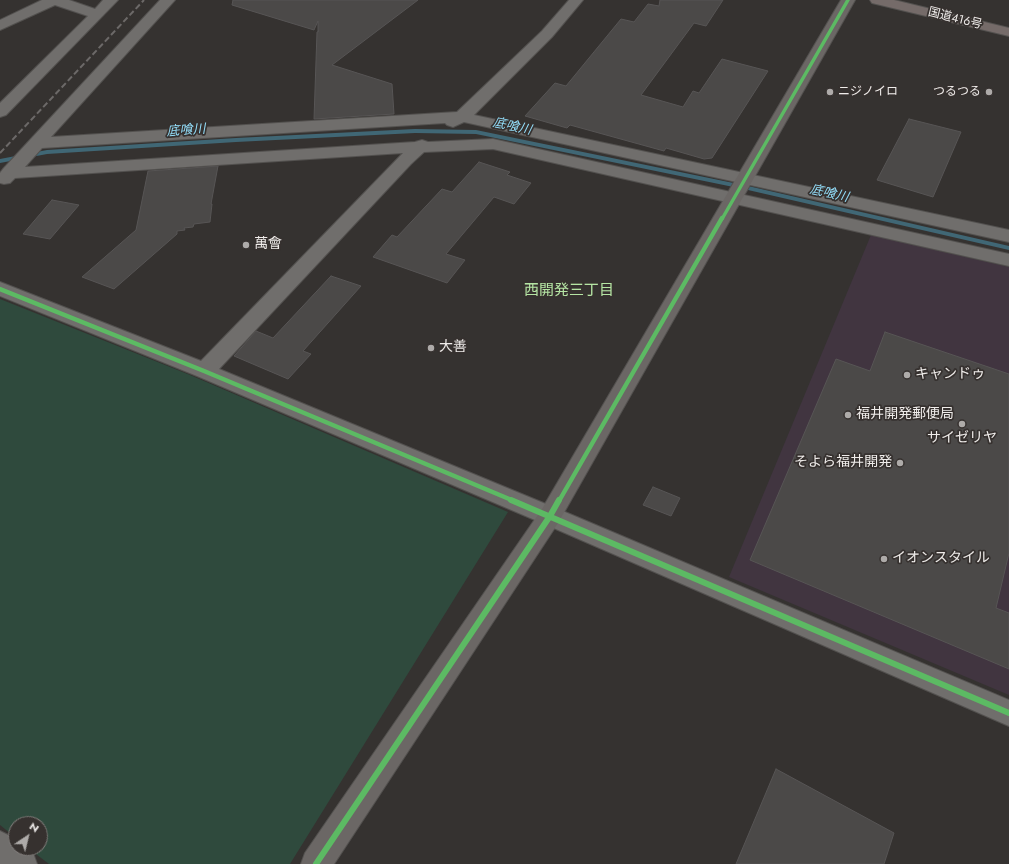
<!DOCTYPE html>
<meta charset="utf-8">
<style>
body{margin:0}
#map{position:relative;width:1009px;height:864px;overflow:hidden;background:#353230;font-family:Jost,sans-serif}
canvas{display:block}
.north{position:absolute;left:8px;top:816px;width:40px;height:40px;box-sizing:border-box;background:#36312f;border:1px solid #807c7a;border-radius:50%;rotate:35deg;font-size:11px;font-weight:700;line-height:16px;text-align:center;color:#efecea}
.north::after{content:'';display:block;margin:auto;width:14px;height:18px;background:#aeaba9;clip-path:polygon(50% 0,100% 100%,50% 72%,0 100%)}
</style>
<div id="map">
<canvas width="1009" height="864"></canvas>
<div class="north">N</div>
</div>
<script>
const c = document.querySelector('canvas').getContext('2d');
c.lineJoin = 'round';
function paint(path, color) {
  c.fillStyle = color;
  c.fill(path, 'evenodd');
}
function toPath(rows) {
  const path = new Path2D();
  for (const r of rows) {
    path.moveTo(r[0], r[1]);
    for (let i = 2; i < r.length; i += 2) path.lineTo(r[i], r[i + 1]);
  }
  return path;
}
function trace(path, color, width, dash) {
  c.strokeStyle = color;
  c.lineWidth = width;
  c.lineCap = dash ? 'butt' : 'round';
  c.setLineDash(dash || []);
  c.stroke(path);
}
function write(font, color, halo, rows, align = 'center') {
  c.font = font + ' Jost,"Noto Sans JP",sans-serif';
  c.lineWidth = 3.5;
  c.setLineDash([]);
  c.textBaseline = 'middle';
  c.strokeStyle = halo;
  c.fillStyle = color;
  for (const [text, x, y, turn = 0] of rows) {
    c.save();
    c.translate(x, y);
    c.rotate((+turn || 0) * Math.PI / 180);
    c.textAlign = isNaN(turn) ? turn : align;
    if (halo) c.strokeText(text, 0, 0);
    c.fillText(text, 0, 0);
    c.restore();
  }
}
paint(toPath([
 [871,235,1009,267,1009,695,729,577]
]), '#413540');
paint(toPath([
 [0,299,190,375,508,512,290,864,49,864,28,848,40,848,40,824,16,824,16,838,0,825]
]), '#2f4a3d');
paint(toPath([
 [415,129,476,130,748,186,1009,246,1009,250,748,190,476,134,415,133,236,142,47,154,0,163,0,159,47,150,236,138,415,129]
]), '#406775');
const building = toPath([
 [233,0,418,0,332,65,392,84,394,114,314,119,317,32,319,31,318,31,318,21,314,30,232,5,233,0],
 [660,0,723,0,706,26,694,23,641,95,683,107,693,91,699,93,722,59,768,71,712,158,704,159,666,148,664,151,570,125,567,128,525,116,555,83,566,86,621,19,634,22,648,4,659,6,660,0],
 [909,119,961,132,933,197,877,180,909,119],
 [479,162,510,172,507,175,531,183,514,204,494,197,446,254,465,260,447,283,373,257,392,235,397,237,442,189,452,192,479,162],
 [218,166,211,204,212,204,210,222,194,224,193,227,184,228,185,230,177,231,177,234,114,289,82,277,136,230,148,171,218,166],
 [52,200,79,205,50,239,23,234,52,200],
 [331,276,361,286,303,351,311,354,288,379,234,356,256,331,273,338,331,276],
 [885,332,1009,374,1009,553,996,608,1009,613,1009,669,750,560,836,359,870,371,885,332],
 [653,487,680,498,671,516,643,505,653,487],
 [776,769,894,833,884,864,736,864,776,769]
]);
paint(building, '#4b4948');
trace(building, '#575555', 1);
const street = toPath([
 [42,0,69,0,95,9,103,0,118,0,6,115,0,117,0,103,88,16,55,5,0,30,0,20,42,0],
 [160,0,175,0,51,137,457,112,542,31,569,0,583,0,552,37,474,115,1009,230,1009,242,464,122,453,127,447,125,445,123,42,148,25,167,415,142,422,140,428,142,493,139,1009,254,1009,266,493,149,424,152,411,164,219,369,558,509,1009,700,1009,726,542,523,197,376,0,296,0,282,201,361,403,153,15,178,10,183,4,184,0,183,0,173,3,169,160,0],
 [0,831,10,836,16,840,16,848,26,848,33,853,37,864,0,864,0,831]
]);
const secondary = toPath([
 [841,0,855,0,558,523,334,864,301,864,305,853,542,509,841,0]
]);
const highway = toPath([
 [870,0,894,0,1009,28,1009,36,872,3,870,0]
]);
trace(street, '#53514f', 2);
trace(secondary, '#53514f', 2);
trace(highway, '#53514f', 2);
paint(street, '#706e6c');
paint(secondary, '#6b6765');
paint(highway, '#756b69');
trace(toPath([
 [0,153,144,0]
]), '#6c6968', 2, [6, 3]);
trace(toPath([
 [722,219,848,0]
]), '#5cba63', 3.5);
trace(toPath([
 [0,289,204,371,514,501],
 [559,501,722,218]
]), '#5cba63', 4.5);
trace(toPath([
 [511,500,1009,713],
 [316,864,550,516,559,500]
]), '#5cba63', 6);
for (const [x, y, r, color] of [
 [830,92,4,"#aeaba9"],
 [989,92,4,"#aeaba9"],
 [246,245,4,"#aeaba9"],
 [431,348,4,"#aeaba9"],
 [907,375,4,"#aeaba9"],
 [848,415,4,"#aeaba9"],
 [962,424,4,"#aeaba9"],
 [900,463,4,"#aeaba9"],
 [884,559,4,"#aeaba9"]
]) {
  const dot = new Path2D();
  dot.arc(x, y, r, 0, 2 * Math.PI);
  c.fillStyle = color;
  c.fill(dot);
  trace(dot, '#36312f', 1.5);
}
write('12px', '#efecea', '#36312f', [
 ["国道416号",955,19,14]
]);
write('12px', '#efecea', '#36312f', [
 ["ニジノイロ",838,92],
 ["つるつる",981,92,"right"]
], 'left');
write('italic 13px', '#93defa', '#36312f', [
 ["底喰川",512,127,12],
 ["底喰川",186,131,-4],
 ["底喰川",829,194,13]
]);
write('14px', '#efecea', '#36312f', [
 ["萬會",254,245],
 ["大善",439,348],
 ["キャンドゥ",915,375],
 ["福井開発郵便局",856,415],
 ["サイゼリヤ",962,439,"center"],
 ["そよら福井開発",892,463,"right"],
 ["イオンスタイル",892,559]
], 'left');
write('15px', '#b5e5a4', '#36312f', [
 ["西開発三丁目",569,291]
]);
</script>
